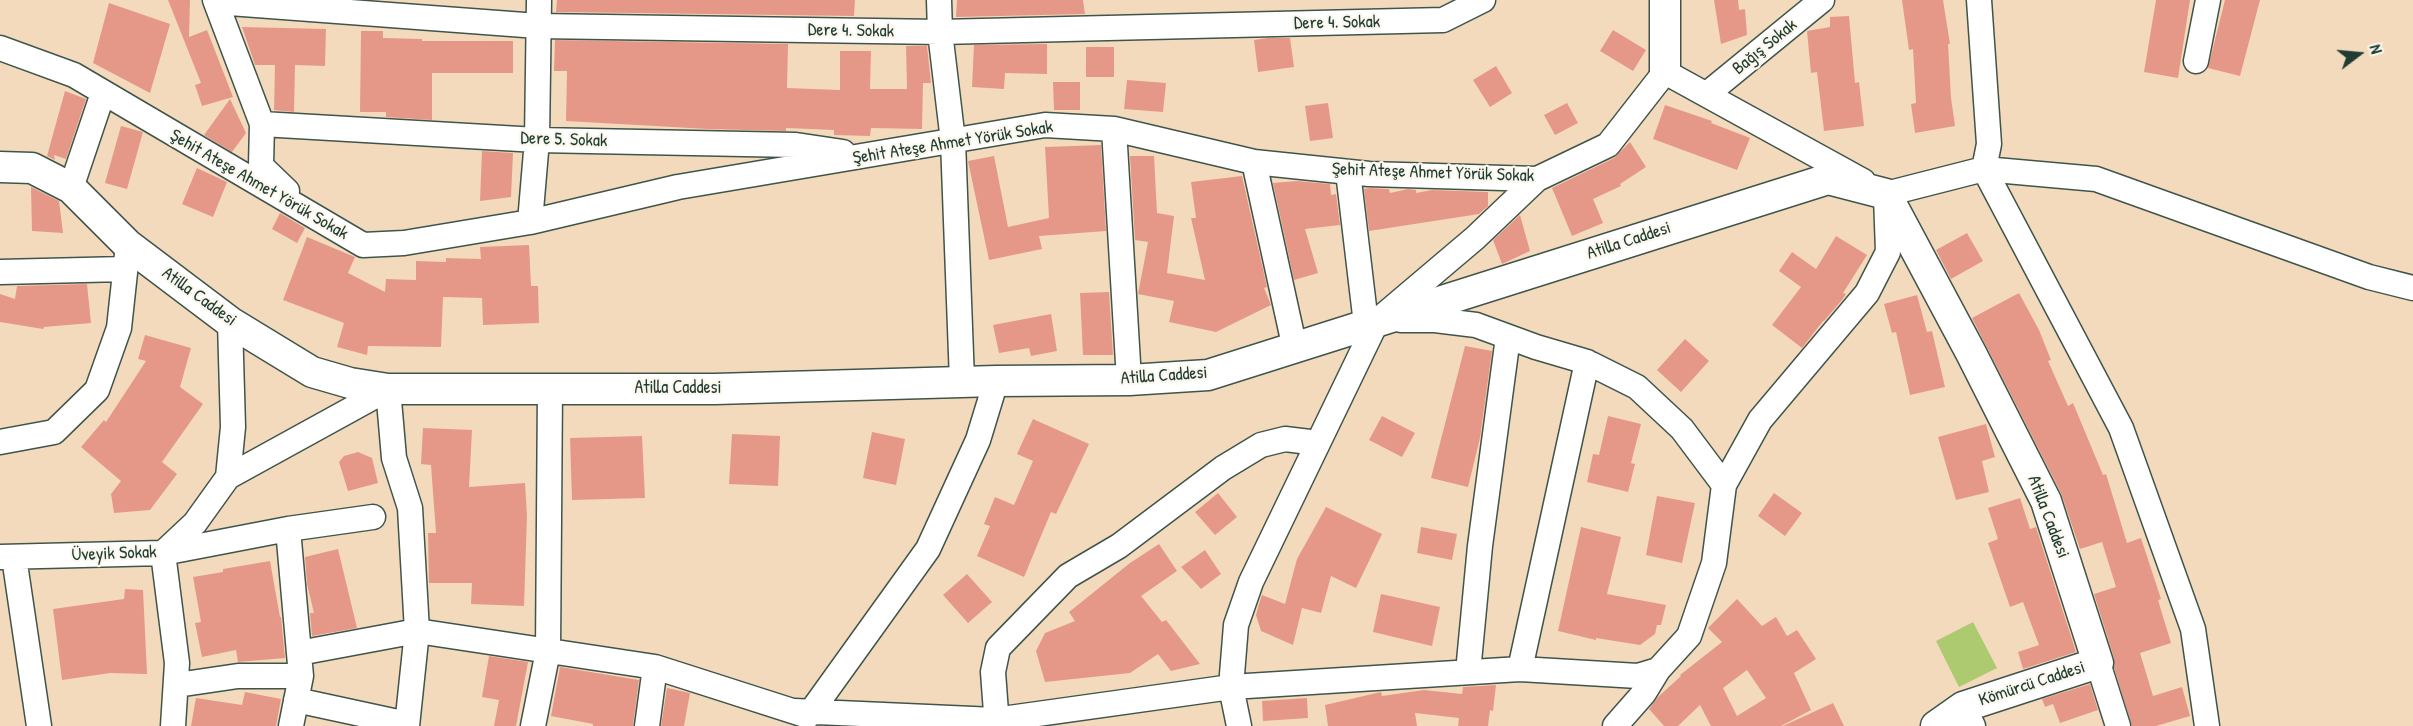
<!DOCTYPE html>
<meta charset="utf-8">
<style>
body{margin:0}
#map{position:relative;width:2413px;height:726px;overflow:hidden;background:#f4dabd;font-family:"Patrick Hand",sans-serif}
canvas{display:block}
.north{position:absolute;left:2329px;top:24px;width:60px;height:60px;-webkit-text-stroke:4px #fbf7ec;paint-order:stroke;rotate:74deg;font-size:16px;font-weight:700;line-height:24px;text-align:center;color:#1f3d34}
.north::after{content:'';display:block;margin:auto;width:21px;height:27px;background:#1f3d34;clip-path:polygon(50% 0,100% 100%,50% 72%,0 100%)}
</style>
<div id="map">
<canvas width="2413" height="726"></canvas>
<div class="north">N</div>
</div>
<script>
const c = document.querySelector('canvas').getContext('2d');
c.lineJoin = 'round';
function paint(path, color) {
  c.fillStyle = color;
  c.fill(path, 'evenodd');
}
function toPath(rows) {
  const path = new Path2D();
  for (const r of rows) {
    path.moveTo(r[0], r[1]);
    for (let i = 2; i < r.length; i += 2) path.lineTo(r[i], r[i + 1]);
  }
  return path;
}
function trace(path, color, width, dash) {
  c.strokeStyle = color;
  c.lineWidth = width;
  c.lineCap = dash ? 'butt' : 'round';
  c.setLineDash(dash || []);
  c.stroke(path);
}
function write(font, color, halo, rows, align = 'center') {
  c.font = font + ' "Patrick Hand",sans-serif';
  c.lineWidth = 4.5;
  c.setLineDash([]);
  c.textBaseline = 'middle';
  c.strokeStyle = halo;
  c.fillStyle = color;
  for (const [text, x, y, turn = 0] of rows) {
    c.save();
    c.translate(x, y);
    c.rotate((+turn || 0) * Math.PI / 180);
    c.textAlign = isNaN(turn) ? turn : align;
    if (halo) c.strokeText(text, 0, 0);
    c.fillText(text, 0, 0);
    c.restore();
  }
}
paint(toPath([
 [1973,622,1997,668,1959,687,1936,641]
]), '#adca71');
paint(toPath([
 [168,0,190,0,189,37,207,30,233,97,202,106,195,85,201,83],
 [557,0,855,0,854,16,556,12],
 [957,0,1083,0,1085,14,956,17],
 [1714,0,1738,0,1739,10,1745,9,1747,35,1721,44],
 [1902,0,1943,0,1950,44,1948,44,1951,98,1955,126,1915,133,1911,104,1916,103,1913,49,1909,50],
 [2156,0,2190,0,2178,78,2144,72],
 [2225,0,2260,0,2240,76,2208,68],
 [109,3,170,24,150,93,93,63],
 [1849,16,1855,83,1859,82,1864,126,1824,131,1817,72,1811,73,1807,31,1830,27,1830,17],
 [242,27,326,29,325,66,295,65,294,112,274,110,275,65,255,65],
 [1613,30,1646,50,1633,71,1600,51],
 [361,31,383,31,383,38,422,39,422,41,513,41,513,73,432,73,432,120,386,117,386,112,360,112],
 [1268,38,1290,38,1294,67,1258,72,1254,40],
 [555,40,788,44,787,88,840,90,840,51,871,51,870,89,907,89,906,46,927,46,931,83,923,83,922,129,871,128,870,136,834,135,834,130,786,128,786,131,708,129,566,121,567,71,554,71],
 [1047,44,1047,74,1005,73,1004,89,972,87,974,45],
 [1086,47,1114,47,1114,77,1086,77],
 [1496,66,1512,93,1490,107,1473,80],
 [1127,80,1166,83,1163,112,1124,109],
 [1053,82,1080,82,1080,110,1054,110],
 [65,91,86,99,66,159,54,155,55,160,47,156],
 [230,99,246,133,232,152,204,135],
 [1328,103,1333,138,1310,141,1305,106],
 [1567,103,1578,123,1555,135,1544,115],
 [1665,105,1712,121,1711,123,1750,138,1737,170,1653,139],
 [121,126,143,132,127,189,105,183],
 [1630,142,1646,167,1620,184,1621,186,1593,199,1603,223,1572,236,1552,188,1614,158],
 [1101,145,1106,231,1039,236,1042,249,989,260,968,161,994,156,1008,227,1049,218,1045,147],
 [482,151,513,153,511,197,480,201],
 [1130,156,1154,156,1157,213,1174,216,1167,273,1205,280,1191,218,1196,218,1191,182,1242,176,1267,287,1264,288,1271,305,1216,332,1169,322,1174,301,1138,294,1148,242,1135,240],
 [197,168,227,182,213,217,182,204],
 [1297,181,1330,184,1331,195,1336,194,1340,225,1305,229,1318,273,1294,280,1273,183],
 [31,187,59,201,63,233,32,231],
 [1370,188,1389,189,1390,193,1408,189,1416,190,1416,193,1432,190,1488,192,1488,206,1479,214,1369,231,1364,189],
 [280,213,305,228,297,243,272,229],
 [1520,215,1530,251,1502,264,1493,240],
 [1967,233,1983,261,1951,279,1936,250],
 [1836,236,1867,255,1843,293,1846,294,1842,300,1824,321,1823,321,1802,348,1772,325,1801,287,1779,271,1792,252,1816,269],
 [307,237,355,257,348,273,385,292,386,279,416,280,416,261,446,262,446,258,481,259,480,247,529,245,531,286,538,286,539,323,483,325,482,298,443,297,441,347,368,346,367,355,337,347,344,323,283,300],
 [87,284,91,323,44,327,43,329,0,322,0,294,15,299,17,286],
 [1109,292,1113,355,1083,355,1080,293],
 [2019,293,2039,330,2051,360,2048,361,2068,406,2073,403,2103,475,2106,474,2127,543,2141,538,2161,599,2158,600,2171,643,2140,653,2153,696,2182,687,2190,716,2156,726,2132,726,2114,668,2114,658,2094,594,2116,587,2102,542,2080,549,2061,493,1972,318],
 [1917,295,1927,332,1932,331,1945,387,1910,395,1896,332,1892,333,1884,304],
 [1051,314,1057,351,1031,356,1029,348,999,353,993,325],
 [145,335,191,348,180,387,203,404,162,462,177,474,150,510,114,513,111,494,121,481,81,447,104,420,106,422,146,361,138,359],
 [1685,339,1709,361,1681,392,1657,370],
 [1465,346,1492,351,1480,438,1468,487,1431,478],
 [1382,416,1415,433,1402,457,1369,440],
 [1608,416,1641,424,1631,463,1635,464,1628,492,1587,482,1593,454,1599,455],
 [1033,419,1089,444,1056,514,1051,512,1024,577,977,556,990,526,984,524,995,497,1014,505,1033,461,1017,454],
 [1986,424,1995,457,1982,461,1989,492,1956,500,1938,437],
 [423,428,472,430,469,487,525,483,527,515,524,606,471,604,472,583,429,583,428,533,436,533,431,465,421,464],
 [872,432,905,439,896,485,863,478],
 [732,434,780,436,778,486,729,484],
 [642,436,645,498,572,500,570,438],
 [358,452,372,458,378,483,348,491,339,462,344,456],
 [1218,493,1237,517,1215,535,1195,512],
 [1774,493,1802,513,1785,536,1758,516],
 [1657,496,1695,503,1682,563,1646,555],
 [2020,498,2030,529,2036,527,2076,652,2023,669,2018,652,2039,645,2023,602,2010,607,1988,543,1998,539,1988,508],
 [1326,507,1382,534,1356,588,1331,576,1321,613,1302,608,1293,645,1261,631,1256,615,1259,604,1262,595,1285,604,1297,559],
 [1421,527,1457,534,1452,560,1417,553],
 [1581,527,1621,537,1607,594,1666,605,1661,625,1657,625,1655,634,1640,645,1596,638,1596,640,1558,631],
 [1159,544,1177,571,1141,596,1162,622,1166,620,1200,664,1171,671,1158,654,1130,673,1045,682,1036,651,1045,633,1075,621,1069,612,1130,563],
 [338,549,357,628,312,636,310,613,314,613,307,584,305,557],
 [1205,550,1221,574,1201,589,1181,567],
 [270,561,280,617,281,617,285,658,238,662,236,650,202,657,195,623,201,622,193,577,223,572,223,569],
 [967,574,992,602,968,623,943,595],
 [125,589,143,590,147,674,110,673,62,680,53,609,124,599],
 [1381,594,1440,607,1432,646,1373,632],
 [1737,599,1762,626,1776,617,1787,636,1797,630,1816,659,1794,673,1811,710,1781,726,1711,726,1700,705,1678,726,1664,726,1649,709,1658,697,1681,676,1680,675,1722,642,1708,628],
 [1747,670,1766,698,1737,716,1723,688],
 [489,656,528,662,516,726,494,726,499,700,482,697],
 [560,667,639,680,633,726,593,726,593,724,551,716],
 [2090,684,2098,710,2060,723,2053,704,2045,707,2042,699],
 [1496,685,1493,711,1490,710,1488,726,1458,726,1459,718,1415,713,1417,726,1328,726,1325,705,1381,692,1382,696,1424,690,1462,694,1463,687],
 [667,688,690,693,684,726,661,726],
 [245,692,281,699,276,726,191,726,196,698,242,705],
 [1307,698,1308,718,1263,721,1262,701],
 [1833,703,1844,726,1783,726]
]), '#e69888');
const minor = toPath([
 [215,0,262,124,261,166,287,191],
 [939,0,940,32,953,141,962,381],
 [216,2,538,26,940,32,1443,20,1483,0],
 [0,48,74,75,363,245,404,243,530,222,678,187,1045,125,1114,129,1254,162,1369,174,1537,179,1608,145,1665,72,1863,181],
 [2196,61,2208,0],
 [1707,94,1822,0],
 [262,124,537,140,796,145,843,152],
 [1114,129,1129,380],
 [1254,162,1295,349],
 [1348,172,1366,324],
 [71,188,103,93],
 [1886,194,1984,169,1989,144,1979,0],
 [530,222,537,140,539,0],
 [0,272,125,269],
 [1401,320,1435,320,1476,325,1536,347,1587,362,1637,387,1682,429,1724,485],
 [0,442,54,432,97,390,119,328,128,245],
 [228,477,233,427,230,322],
 [288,529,301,676,291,726],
 [0,557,163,553,195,523,228,477,388,389,394,458,410,508,417,631,407,726],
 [14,557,39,726],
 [299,653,417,631,655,667,647,726],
 [2098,663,2118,726],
 [655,667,808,716,928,549,978,440,996,381],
 [1520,669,1587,362],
 [1468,672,1480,546,1508,337],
 [177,685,238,676,301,676],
 [296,700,407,724],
 [1963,707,1973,726],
 [794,711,995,720,1231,687,1520,669,1638,676,1658,670],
 [173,726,177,663,163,553,288,529,373,517],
 [533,726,548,651,550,388],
 [997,726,993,672,998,648,1068,576,1119,546,1223,468,1261,445,1285,439,1318,443],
 [1239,726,1231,687,1236,625,1251,582,1377,321,1475,238,1537,179],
 [1615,726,1644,693,1658,670,1689,636,1714,563,1724,485,1760,420,1867,293,1888,252,1886,196],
 [2207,726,2193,629,2121,428,1984,169,2096,179,2369,277,2413,288]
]);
const tertiary = toPath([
 [1665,0,1665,72],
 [0,167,32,168,71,188,128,245,230,322,312,372,350,383,388,389,715,389,996,381,1129,380,1208,375,1828,179,1886,194,1971,353,2046,501,2098,663,1963,707,1936,726]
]);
trace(minor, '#3f5549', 27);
trace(tertiary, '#3f5549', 33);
trace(minor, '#fff', 24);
trace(tertiary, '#fff', 30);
write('18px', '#1f3d34', '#fbf7ec', [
 ["Dere 4. Sokak",1337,23,-1],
 ["Dere 4. Sokak",851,31,1],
 ["Bağış Sokak",1765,47,-39],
 ["Dere 5. Sokak",564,140,2],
 ["Şehit Ateşe Ahmet Yörük Sokak",953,143,-9],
 ["Şehit Ateşe Ahmet Yörük Sokak",1433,173,2],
 ["Şehit Ateşe Ahmet Yörük Sokak",259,185,30],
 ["Atilla Caddesi",1629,241,-18],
 ["Atilla Caddesi",199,297,36],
 ["Atilla Caddesi",1164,376,-4],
 ["Atilla Caddesi",678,388],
 ["Atilla Caddesi",2048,517,69],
 ["Üveyik Sokak",114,554,-2],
 ["Kömürcü Caddesi",2032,684,-18]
]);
</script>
